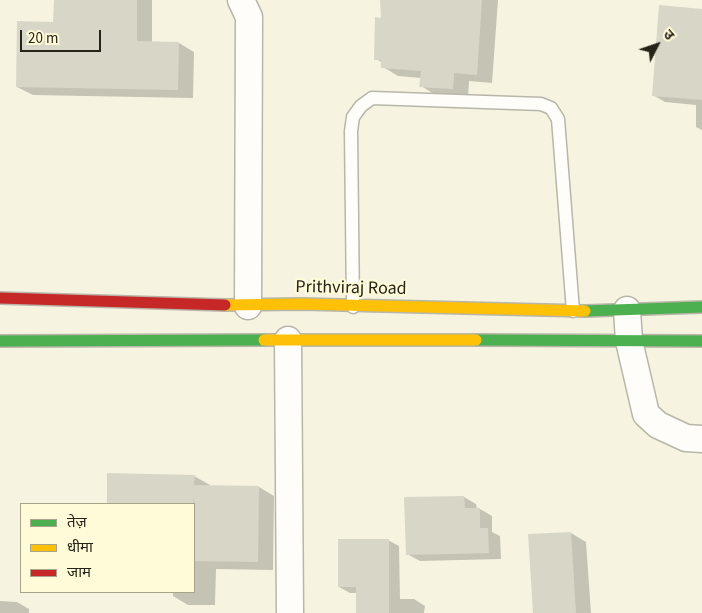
<!DOCTYPE html>
<meta charset="utf-8">
<style>
body{margin:0}
#map{position:relative;width:702px;height:613px;overflow:hidden;background:#f6f4e1;font-family:"Source Sans 3","Noto Sans Devanagari",sans-serif}
canvas{display:block}
.legend{position:absolute;left:20px;top:503px;width:175px;height:90px;box-sizing:border-box;background:#fffad8;border:1px solid #a8a48b;margin:0;padding:6px 9px;list-style:none;font-size:15px;color:#262418}
.legend li{display:flex;align-items:center;gap:10px;height:25px}
.legend b{width:25px;border:1px solid #a8a48b}
.north{position:absolute;left:632px;top:20px;width:50px;height:50px;-webkit-text-stroke:4px #fffad8;paint-order:stroke;rotate:49deg;font-size:14px;font-weight:700;line-height:20px;text-align:center;color:#262418}
.north::after{content:'';display:block;margin:auto;width:18px;height:22px;background:#262418;clip-path:polygon(50% 0,100% 100%,50% 72%,0 100%)}
.scale{position:absolute;left:20px;top:30px;width:81px;height:22px;box-sizing:border-box;border:2px solid #262418;border-top:0;padding-left:6px;font-size:15px;line-height:18px;white-space:nowrap;color:#262418;-webkit-text-stroke:4px #fffad8;paint-order:stroke}
</style>
<div id="map">
<canvas width="702" height="613"></canvas>
<ul class="legend">
<li><b style="height:6px;background:#4caf50"></b>तेज़</li>
<li><b style="height:6px;background:#ffc107"></b>धीमा</li>
<li><b style="height:6px;background:#c62828"></b>जाम</li>
</ul>
<div class="north">उ</div>
<div class="scale">20 m</div>
</div>
<script>
const c = document.querySelector('canvas').getContext('2d');
c.lineJoin = 'round';
function paint(path, color) {
  c.fillStyle = color;
  c.fill(path, 'evenodd');
}
function toPath(rows) {
  const path = new Path2D();
  for (const r of rows) {
    path.moveTo(r[0], r[1]);
    for (let i = 2; i < r.length; i += 2) path.lineTo(r[i], r[i + 1]);
  }
  return path;
}
function trace(path, color, width, dash) {
  c.strokeStyle = color;
  c.lineWidth = width;
  c.lineCap = dash ? 'butt' : 'round';
  c.setLineDash(dash || []);
  c.stroke(path);
}
function write(font, color, halo, rows, align = 'center') {
  c.font = font + ' "Source Sans 3",sans-serif';
  c.lineWidth = 4.5;
  c.setLineDash([]);
  c.textBaseline = 'middle';
  c.strokeStyle = halo;
  c.fillStyle = color;
  for (const [text, x, y, turn = 0] of rows) {
    c.save();
    c.translate(x, y);
    c.rotate((+turn || 0) * Math.PI / 180);
    c.textAlign = isNaN(turn) ? turn : align;
    if (halo) c.strokeText(text, 0, 0);
    c.fillText(text, 0, 0);
    c.restore();
  }
}
paint(toPath([
 [55,0,152,0,152,43,179,43,194,52,193,98,33,95,17,87,55,23],
 [382,0,498,0,492,83,469,81,468,97,436,95,421,86,421,78,398,76,383,67,383,63,376,59,382,19],
 [702,10,702,130,696,127,696,105,665,102,653,95],
 [108,474,194,476,210,485,210,486,259,487,274,496,273,570,216,569,215,605,188,605,173,596,173,592,194,592,194,504,108,504],
 [464,497,476,504,477,509,480,509,492,516,492,532,500,536,501,559,420,561,407,554],
 [571,533,586,542,591,613,534,613,529,535],
 [388,540,399,546,400,599,414,599,425,606,424,613,357,613,357,593,350,593,339,587],
 [0,601,17,602,29,609,29,613,0,613]
]), '#0003');
paint(toPath([
 [54,0,137,0,137,41,179,42,178,90,16,87,17,21,53,22],
 [380,0,482,0,477,75,454,73,453,89,419,87,421,71,381,68,381,60,374,60,375,17,381,18],
 [659,5,702,9,702,100,652,96],
 [107,473,195,475,194,485,259,486,258,562,194,561,194,498,193,504,107,504],
 [464,496,465,508,480,508,480,528,488,528,489,553,406,555,404,497],
 [571,532,576,613,533,613,528,534],
 [338,539,389,539,389,613,356,613,356,587,338,587]
]), '#d8d6c7');
const lane = toPath([
 [353,307,351,131,353,117,361,106,372,98,541,104,551,108,558,119,573,311]
]);
const street = toPath([
 [241,0,249,17,248,306],
 [627,310,629,341,646,414,658,425,686,438,702,439],
 [288,340,290,613]
]);
const fast = toPath([
 [585,311,702,307],
 [476,340,702,341],
 [0,341,264,340]
]);
const slow = toPath([
 [225,305,302,304,585,311],
 [264,340,476,340]
]);
const jam = toPath([
 [0,298,225,305]
]);
trace(lane, '#b8b6a8', 15);
trace(street, '#b8b6a8', 29);
trace(fast, '#b8b6a8', 14);
trace(slow, '#b8b6a8', 14);
trace(jam, '#b8b6a8', 14);
trace(lane, '#fefdfa', 12);
trace(street, '#fefdfa', 26);
trace(fast, '#4caf50', 11);
trace(slow, '#ffc107', 11);
trace(jam, '#c62828', 11);
write('18px', '#262418', '#fffad8', [
 ["Prithviraj Road",351,289,1]
]);
</script>
